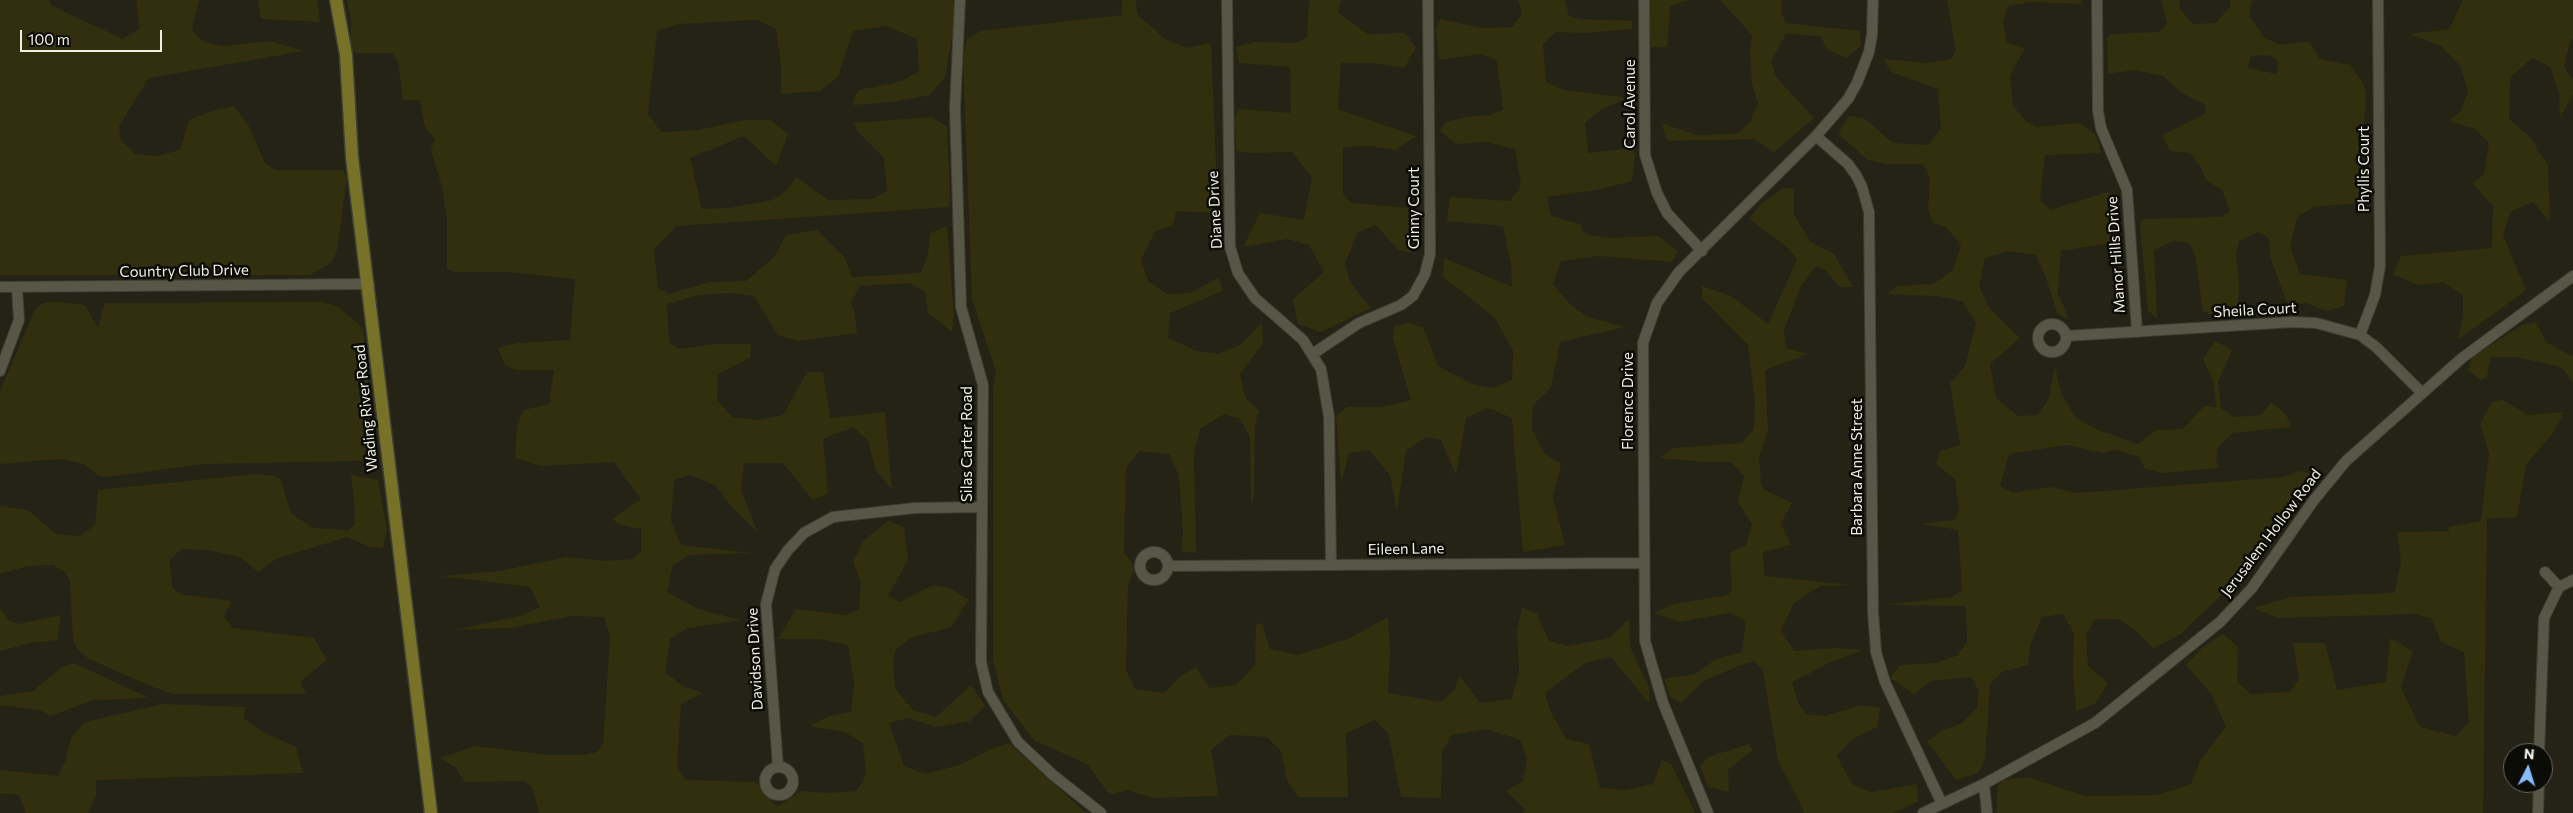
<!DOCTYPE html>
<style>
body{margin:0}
#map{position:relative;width:2573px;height:813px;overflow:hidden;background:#242315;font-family:Commissioner,sans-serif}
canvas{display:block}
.north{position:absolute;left:2503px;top:743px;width:50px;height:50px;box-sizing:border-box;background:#0c0c06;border:1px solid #66665f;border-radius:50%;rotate:5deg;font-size:14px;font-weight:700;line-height:20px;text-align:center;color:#eeeee4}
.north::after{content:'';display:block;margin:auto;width:18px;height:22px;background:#87bbfc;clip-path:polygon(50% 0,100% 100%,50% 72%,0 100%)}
.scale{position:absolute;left:20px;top:30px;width:142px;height:22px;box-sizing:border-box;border:2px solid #eeeee4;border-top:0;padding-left:6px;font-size:15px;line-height:18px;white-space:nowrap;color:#eeeee4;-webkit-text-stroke:4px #0c0c06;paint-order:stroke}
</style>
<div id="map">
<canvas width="2573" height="813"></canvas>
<div class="north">N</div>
<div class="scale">100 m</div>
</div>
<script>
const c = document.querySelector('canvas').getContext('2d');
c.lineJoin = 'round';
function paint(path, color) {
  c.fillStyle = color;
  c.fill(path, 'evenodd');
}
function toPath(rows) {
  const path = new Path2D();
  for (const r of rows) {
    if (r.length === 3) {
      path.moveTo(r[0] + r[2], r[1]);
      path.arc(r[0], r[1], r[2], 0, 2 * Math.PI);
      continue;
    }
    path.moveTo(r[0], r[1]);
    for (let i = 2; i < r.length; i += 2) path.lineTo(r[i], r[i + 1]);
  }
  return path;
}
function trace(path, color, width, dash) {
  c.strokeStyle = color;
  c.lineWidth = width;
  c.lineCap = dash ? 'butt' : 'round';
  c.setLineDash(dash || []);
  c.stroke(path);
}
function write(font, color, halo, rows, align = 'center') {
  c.font = font + ' Commissioner,sans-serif';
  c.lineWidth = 5;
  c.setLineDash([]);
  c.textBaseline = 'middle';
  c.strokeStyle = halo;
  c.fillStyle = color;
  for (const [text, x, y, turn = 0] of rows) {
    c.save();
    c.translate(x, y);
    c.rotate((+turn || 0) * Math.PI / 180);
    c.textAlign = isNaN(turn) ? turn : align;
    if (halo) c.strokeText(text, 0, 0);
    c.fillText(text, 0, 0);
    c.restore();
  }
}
paint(toPath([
 [0,0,50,0,51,5,71,15,123,39,140,28,136,0,199,0,192,30,203,42,223,46,270,41,304,51,149,78,119,126,121,140,135,154,157,156,180,150,189,120,209,112,234,106,250,128,265,163,275,170,343,170,347,177,337,250,332,262,310,275,0,275],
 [258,0,317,0,320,22,261,19],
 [347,0,959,0,945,77,930,95,892,102,852,105,858,90,900,82,919,71,917,39,886,26,853,31,838,77,820,91,781,94,781,65,776,29,757,20,735,21,679,24,657,31,648,114,661,132,698,130,745,120,771,120,788,134,776,166,744,136,690,158,702,209,729,208,773,200,786,191,796,177,828,200,872,199,887,191,884,158,860,134,853,123,932,117,947,127,950,200,949,207,677,226,654,249,658,288,669,294,709,282,746,281,774,257,786,235,817,230,845,258,852,277,921,273,928,254,930,233,947,226,954,316,952,332,928,313,925,291,909,283,860,286,851,302,855,314,857,333,797,341,778,335,754,296,731,293,699,295,667,304,669,342,679,349,715,344,751,344,750,358,718,374,717,400,732,417,758,420,783,415,807,372,823,372,830,418,885,412,892,490,875,469,868,440,853,427,823,439,828,493,813,500,783,463,744,463,741,490,758,533,731,506,715,485,690,475,674,480,671,521,681,545,752,553,689,555,673,565,667,592,698,609,741,620,688,628,670,639,665,672,683,686,703,693,681,704,677,767,686,780,755,782,777,807,801,791,829,793,857,791,866,774,863,743,844,732,810,726,829,716,851,712,854,684,848,645,819,639,778,639,796,609,846,615,859,609,861,582,853,562,864,540,888,521,904,527,908,560,888,596,900,602,933,585,950,588,969,600,951,627,910,638,896,649,893,662,895,688,913,710,936,717,971,685,985,706,970,721,937,727,908,718,889,723,904,766,925,774,960,765,993,748,1009,743,1086,813,539,813,532,787,524,781,464,782,456,768,440,758,475,746,548,755,583,755,597,752,603,744,610,637,604,617,572,616,510,628,454,630,520,616,540,607,530,587,440,576,499,571,567,557,605,561,632,559,641,551,641,529,620,525,612,519,641,499,614,462,541,466,515,458,517,424,524,410,549,404,554,370,516,370,505,365,498,348,517,343,570,340,575,279,508,272,455,272,447,269,447,220,442,187,431,150,435,139,425,127,420,100,403,100,398,62,392,53,355,53,351,50,351,21],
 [1122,0,1136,0,1137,14,1165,39,1187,48,1211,43,1218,213,1176,211,1173,225,1155,232,1141,259,1148,281,1167,294,1190,293,1219,278,1223,291,1170,313,1168,338,1197,351,1218,354,1240,345,1262,323,1263,343,1240,374,1245,397,1259,411,1255,424,1254,493,1251,507,1250,438,1240,419,1224,414,1200,429,1194,453,1196,553,1181,551,1183,535,1180,488,1178,473,1169,454,1139,451,1126,468,1124,553,1135,567,1128,585,1126,670,1135,689,1164,693,1181,676,1196,667,1209,688,1236,685,1255,665,1256,625,1262,623,1270,649,1298,655,1348,639,1388,617,1390,650,1388,693,1441,702,1454,690,1460,676,1480,703,1512,699,1519,671,1517,632,1522,607,1537,614,1549,641,1568,646,1609,638,1629,619,1630,647,1649,687,1649,703,1611,657,1585,663,1545,693,1550,710,1566,739,1589,744,1600,788,1626,790,1653,784,1662,760,1672,765,1695,813,1522,813,1525,809,1506,791,1523,781,1527,761,1521,740,1486,729,1452,735,1442,752,1441,798,1401,797,1388,733,1375,720,1346,733,1348,797,1298,797,1287,780,1281,751,1267,737,1230,735,1211,750,1219,796,1153,798,1127,790,1110,795,1087,764,1035,741,1003,700,993,660,993,388,996,371,972,299,963,59,967,39,981,31,1122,15],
 [1309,0,1341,0,1338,13,1368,34,1405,33,1416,48,1404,68,1374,63,1341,63,1338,109,1416,136,1396,150,1370,146,1343,147,1343,194,1351,203,1411,208,1417,233,1411,253,1398,250,1376,225,1358,232,1345,263,1350,282,1371,308,1321,332,1298,324,1293,299,1324,272,1309,245,1287,239,1243,247,1260,213,1304,220,1312,178,1292,152,1250,153,1236,151,1235,118,1239,109,1291,113,1290,67,1239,63,1236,47,1255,42,1295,43,1307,38],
 [1518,0,1565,0,1569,16,1581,19,1632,21,1632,29,1585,33,1556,32,1543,44,1546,82,1564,90,1629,98,1602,109,1585,123,1588,153,1633,148,1635,157,1632,181,1596,190,1547,197,1551,216,1580,224,1585,234,1609,238,1658,236,1678,251,1672,262,1599,256,1561,261,1553,284,1570,304,1588,317,1625,327,1560,342,1551,388,1533,405,1532,429,1544,453,1561,464,1553,498,1565,545,1523,552,1512,418,1488,408,1466,418,1456,475,1441,440,1426,437,1406,451,1397,510,1390,475,1369,450,1349,453,1341,484,1336,416,1347,407,1382,407,1411,400,1393,339,1394,326,1410,323,1423,327,1438,366,1472,384,1494,388,1512,380,1513,350,1494,317,1443,277,1444,258,1512,287,1511,264,1503,226,1447,221,1450,197,1510,201,1521,185,1515,149,1486,142,1456,144,1440,131,1445,122,1466,117,1490,115,1503,110,1497,60,1480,54,1439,60,1436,31,1440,19,1481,28,1512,27,1522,14],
 [1647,0,1690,0,1670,6,1667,47,1651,47],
 [1720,0,1782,0,1781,12,1786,23,1860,31,1861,46,1846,58,1826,49,1821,36,1786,34,1771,61,1776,77,1814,118,1774,152,1754,139,1668,141,1661,123,1697,135,1737,134,1750,122,1758,104,1752,84,1750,52,1752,35],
 [1943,0,2082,0,2083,4,2031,2,2008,6,2003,22,2007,43,2025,48,2010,76,2013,106,2027,122,2036,127,2080,123,2096,135,2101,153,2045,155,2040,200,2050,210,2107,192,2118,195,2118,242,2061,251,2058,293,2069,320,2057,313,2046,278,2036,255,2007,251,1985,258,1979,286,1990,309,2020,338,1990,364,1996,398,2018,416,2038,415,2049,398,2055,366,2061,393,2076,418,2098,430,2138,444,2156,430,2183,429,2204,406,2216,407,2214,384,2203,359,2215,341,2232,350,2218,382,2221,408,2234,417,2261,415,2271,402,2286,414,2291,427,2233,433,2218,447,2216,463,2219,468,2163,473,2145,469,2139,457,2116,450,2102,453,2067,445,2009,454,2000,486,2013,493,2050,487,2077,493,2284,477,2299,471,2311,473,2314,480,2244,573,2180,635,2153,648,2136,631,2119,619,2095,619,2086,635,2088,666,2108,683,2095,704,2076,711,2073,672,2074,634,2063,614,2042,617,2030,646,2028,665,2002,672,1990,684,1985,759,1978,773,1956,780,1927,741,1943,730,1961,724,1977,708,1979,691,1971,677,1931,681,1914,694,1890,678,1900,665,1936,663,1956,656,1967,643,1966,606,1886,605,1952,597,1962,590,1958,530,1921,524,1955,520,1959,510,1955,479,1936,464,1940,451,1960,445,1950,383,1965,366,1976,323,1962,301,1936,296,1887,294,1897,286,1933,284,1953,270,1961,246,1946,227,1933,223,1928,209,1930,178,1923,164,1885,164,1868,160,1838,134,1849,116,1864,118,1893,143,1929,145,1941,127,1938,89,1891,72,1883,59,1927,63,1951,59,1956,51,1947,1],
 [2158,0,2179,0,2180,9,2193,24,2216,23,2230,6,2230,0,2252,0,2249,15,2264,37,2280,45,2309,41,2320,59,2350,65,2363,83,2366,95,2359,203,2314,207,2297,217,2290,247,2300,274,2347,280,2344,306,2326,311,2306,303,2288,305,2271,260,2269,238,2258,232,2239,241,2236,254,2239,282,2238,307,2213,315,2203,311,2195,255,2189,243,2174,241,2154,250,2157,318,2148,311,2140,225,2142,219,2222,217,2230,211,2222,190,2206,180,2201,167,2190,153,2170,151,2162,135,2206,113,2204,104,2180,92,2163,76,2134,70,2108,74,2107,38,2111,34,2160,32,2167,23,2162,2],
 [2262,55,2272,56,2278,61,2277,74,2247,68,2251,56],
 [2463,0,2573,0,2573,39,2570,41,2564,67,2573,81,2573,94,2560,118,2559,93,2550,67,2532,58,2510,78,2509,119,2530,137,2548,165,2550,222,2533,202,2510,212,2503,235,2526,290,2458,340,2463,315,2463,295,2443,282,2418,285,2393,274,2401,256,2492,248,2493,206,2472,183,2484,175,2489,143,2475,129,2449,121,2461,111,2468,91,2460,66,2441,46,2409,34,2449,29],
 [1783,188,1794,189,1794,215,1811,242,1834,254,1853,287,1839,287,1826,270,1816,266,1801,286,1784,330,1786,348,1808,354,1765,370,1768,431,1759,456,1761,484,1765,490,1792,503,1781,523,1791,545,1763,552,1764,576,1851,585,1820,586,1794,603,1781,630,1794,651,1837,648,1862,650,1827,664,1792,682,1798,703,1806,714,1825,716,1861,705,1880,708,1877,727,1851,740,1837,756,1852,784,1871,792,1917,784,1918,802,1892,813,1805,813,1778,760,1763,671,1754,660,1705,680,1681,703,1670,697,1664,679,1695,674,1716,659,1742,652,1746,621,1730,613,1679,622,1654,613,1673,604,1729,595,1732,589,1730,553,1746,545,1752,524,1738,502,1744,476,1731,462,1705,462,1659,458,1673,448,1742,443,1754,429,1755,401,1748,345,1702,298,1702,286,1731,296,1768,324,1797,259,1786,246,1749,219,1760,205],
 [59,302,85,305,98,328,105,303,322,302,337,306,363,328,376,457,372,460,354,461,205,464,106,477,99,476,84,464,60,459,0,464,0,391,35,310,43,303],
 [2536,322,2546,342,2573,357,2573,383,2561,367,2516,357,2491,357,2487,376,2481,381,2468,370,2472,357,2522,325],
 [2503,400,2528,415,2564,412,2553,433,2526,465,2517,517,2487,519,2483,813,1997,813,1997,787,2004,780,2028,777,2085,796,2157,795,2191,784,2200,761,2226,726,2211,694,2186,665,2203,647,2223,634,2238,647,2237,682,2251,694,2289,692,2299,679,2293,643,2325,643,2337,690,2386,682,2390,638,2413,651,2401,688,2420,727,2456,736,2469,722,2464,652,2441,642,2432,619,2415,614,2278,618,2253,608,2292,597,2394,593,2401,562,2397,532,2449,531,2448,527,2481,521,2489,453,2480,424,2492,402],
 [257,474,275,476,281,480,291,513,313,528,349,530,354,525,355,510,351,475,378,480,387,530,383,548,370,547,347,537,276,559,258,572,240,557,208,550,181,549,170,560,172,587,179,594,232,601,224,616,232,628,314,638,327,660,300,682,306,694,173,694,153,687,89,659,78,650,73,640,70,582,66,573,53,565,28,566,0,574,0,506,28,510,56,534,79,536,95,525,98,490],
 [0,608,9,621,19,624,61,615,57,640,30,643,0,651],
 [74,663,149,698,94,700,50,716,40,710,0,705,0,696,33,691,62,667],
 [163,704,246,707,243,718,263,732,296,747,303,773,96,780,96,796,88,813,26,813,19,795,0,793,0,770,58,776,65,762,71,738,85,722],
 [1749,744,1753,750,1728,770,1729,792,1708,787,1700,766,1708,757]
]), '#322f0f');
const minor = toPath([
 [960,0,955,108,961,307,983,385,981,662,988,692,1018,742,1053,775,1101,813],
 [1227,0,1230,247,1238,273,1255,298,1303,340,1321,369,1329,417,1331,565],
 [1644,0,1645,155,1657,193,1667,213,1702,251],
 [2097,0,2098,111,2101,128,2127,190,2137,332],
 [1816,136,1848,164,1856,175,1862,187,1869,212,1873,611,1876,652,1885,682,1942,804],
 [0,287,369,284],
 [2052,338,14],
 [2360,335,2375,295,2380,266,2378,0],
 [2066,336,2292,322,2316,323,2360,335,2376,347,2422,393],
 [1314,353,1359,323,1401,305,1413,296,1425,274,1430,254,1430,238,1428,0],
 [0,371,19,320,17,288],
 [1154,566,14],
 [1168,566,1643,563],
 [2545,572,2559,587],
 [2539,753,2544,618,2559,587,2573,580],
 [779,781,14],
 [778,767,766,604,775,569,788,550,804,533,833,517,915,508,982,507],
 [1984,784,1987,813],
 [1708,813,1663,703,1645,641,1643,343,1657,303,1679,272,1816,136,1848,99,1857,83,1869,52,1872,35,1873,0],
 [1923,813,1984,784,2095,723,2220,622,2252,588,2314,500,2346,461,2462,358,2573,276],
 [2538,813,2539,783]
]);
const major = toPath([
 [336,0,346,55,352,157,431,813]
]);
trace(minor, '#3e3e34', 12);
trace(major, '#3e3e34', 15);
trace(minor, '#585747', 10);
trace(major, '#777227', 12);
write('15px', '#eeeee4', '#0c0c06', [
 ["Carol Avenue",1630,104,-90],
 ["Phyllis Court",2364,169,-90],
 ["Ginny Court",1414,208,-90],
 ["Diane Drive",1215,210,-93],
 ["Manor Hills Drive",2116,255,-94],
 ["Country Club Drive",184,271,-1],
 ["Sheila Court",2255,310,-3],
 ["Florence Drive",1628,401,-90],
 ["Wading River Road",366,408,-96],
 ["Silas Carter Road",967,444,-90],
 ["Barbara Anne Street",1857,467,-90],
 ["Jerusalem Hollow Road",2271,533,-53],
 ["Eileen Lane",1406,549,-1],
 ["Davidson Drive",755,659,-93]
]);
</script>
